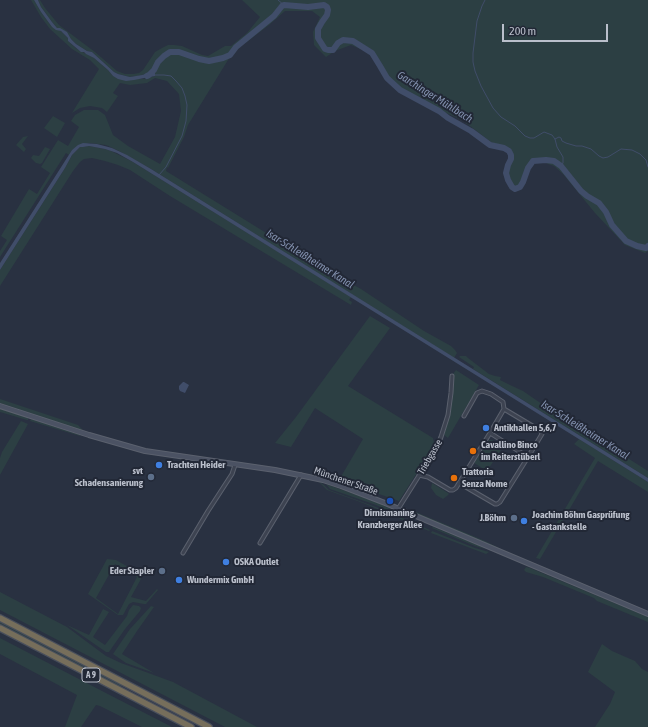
<!DOCTYPE html>
<meta charset="utf-8">
<style>
body{margin:0}
#map{position:relative;width:648px;height:727px;overflow:hidden;background:#293141;font-family:"Asap Condensed",sans-serif}
canvas{display:block}
.scale{position:absolute;left:502px;top:24px;width:106px;height:18px;box-sizing:border-box;border:2px solid #babfcb;border-top:0;padding-left:5px;font-size:12px;line-height:14px;white-space:nowrap;color:#babfcb;-webkit-text-stroke:3px #222836;paint-order:stroke}
</style>
<div id="map">
<canvas width="648" height="727"></canvas>
<div class="scale">200 m</div>
</div>
<script>
const c = document.querySelector('canvas').getContext('2d');
c.lineJoin = 'round';
function paint(path, color) {
  c.fillStyle = color;
  c.fill(path, 'evenodd');
}
function toPath(rows) {
  const path = new Path2D();
  for (const r of rows) {
    if (r.length === 3) {
      path.moveTo(r[0] + r[2], r[1]);
      path.arc(r[0], r[1], r[2], 0, 2 * Math.PI);
      continue;
    }
    path.moveTo(r[0], r[1]);
    for (let i = 2; i < r.length; i += 2) path.lineTo(r[i], r[i + 1]);
  }
  return path;
}
function trace(path, color, width, dash) {
  c.strokeStyle = color;
  c.lineWidth = width;
  c.lineCap = dash ? 'butt' : 'round';
  c.setLineDash(dash || []);
  c.stroke(path);
}
function write(font, color, halo, rows, align = 'center') {
  c.font = font + ' "Asap Condensed",sans-serif';
  c.lineWidth = 4;
  c.setLineDash([]);
  c.textBaseline = 'middle';
  c.strokeStyle = halo;
  c.fillStyle = color;
  for (const [text, x, y, turn = 0] of rows) {
    c.save();
    c.translate(x, y);
    c.rotate((+turn || 0) * Math.PI / 180);
    c.textAlign = isNaN(turn) ? turn : align;
    if (halo) c.strokeText(text, 0, 0);
    c.fillText(text, 0, 0);
    c.restore();
  }
}
paint(toPath([
 [31,0,34,0,41,12,52,27,61,31,68,38,68,41,77,49,94,58,108,70,113,76,143,79,155,76,154,72,149,73,138,76,130,77,118,74,114,72,92,52,87,51,76,44,71,39,67,32,57,28,52,22,41,7,38,0,40,0,45,8,59,25,95,52,117,71,125,74,133,74,139,73,143,70,155,52,162,48,168,45,174,45,182,46,202,55,208,56,225,46,231,46,247,33,260,17,242,0,648,0,648,251,645,253,625,245,595,213,563,174,554,166,548,164,543,161,536,159,531,160,521,183,518,186,515,186,512,184,507,175,507,170,514,156,511,150,491,142,462,120,414,99,387,79,372,54,351,45,335,51,326,57,314,45,313,32,320,17,312,11,285,11,269,25,240,47,236,51,236,52,228,60,188,125,184,137,168,168,167,167,166,171,331,273,339,278,348,282,361,289,424,331,451,346,455,350,457,353,454,358,151,169,119,151,106,145,89,143,72,150,69,155,66,153,0,257,0,251,7,240,1,236,29,189,37,194,50,173,41,167,58,140,68,146,79,127,71,121,75,115,84,110,98,110,105,115,113,135,128,146,160,164,175,137,181,111,179,94,167,81,155,78,147,83,130,85,120,83,113,93,118,96,107,112,102,108,90,106,80,108,72,113,99,69,90,60,72,49,50,29,41,17],
 [53,116,65,123,57,137,44,128],
 [28,136,22,144,26,149,24,152,16,145,23,137],
 [89,146,105,149,111,151,133,162,351,297,349,300,352,302,351,305,170,196,130,170,118,165,105,161,92,158,84,159,80,162,73,171,0,286,0,270,65,168,72,155,80,147],
 [45,147,50,149,42,163,40,164,36,163,31,158,33,155,39,156],
 [370,316,390,328,348,386,433,438,434,443,429,454,399,501,339,480,363,439,315,408,291,447,275,443,296,417],
 [460,356,466,356,468,358,489,374,495,376,501,377,500,380,510,385,523,391,539,402,566,418,571,422,607,446,610,441,612,446,618,452,648,471,648,478,473,369,474,367,459,357],
 [456,370,479,385,448,438,444,435,449,414,452,393,453,374],
 [0,399,78,425,83,430,78,429,0,403],
 [0,408,28,417,28,420,27,420,0,412],
 [31,419,80,435,80,436,30,421],
 [21,421,28,424,0,475,0,458,2,452],
 [579,439,648,482,648,492,598,461,540,559,536,558,595,458,574,444],
 [489,440,492,440,503,447,487,471,474,463],
 [476,471,4.5],
 [318,481,324,485,329,490,376,507,430,530,429,531,363,503,327,490],
 [432,483,448,493,449,494,447,496,443,499,436,495,431,488],
 [326,484,354,494,381,504,394,511,407,516,406,517,404,517,376,505,330,489],
 [411,510,485,541,503,550,410,512],
 [433,527,480,546,485,549,475,546,432,528],
 [432,531,475,548,489,552,486,554,431,533],
 [107,559,116,560,139,573,141,579,131,597,146,601,157,589,158,590,146,604,144,604,133,602,129,604,123,615,118,615,88,594],
 [115,564,137,577,118,614,96,598],
 [526,567,530,568,648,617,648,622,597,601,594,598,543,577,526,572,524,570],
 [0,592,67,627,106,656,121,663,173,682,257,727,225,727,0,610],
 [133,605,139,606,141,608,140,611,125,629,109,652,106,652,67,625,89,635,103,609,109,612,93,637,105,645,127,616,129,610],
 [151,606,154,607,137,631,122,654,154,673,126,663,113,654,130,629],
 [0,621,103,675,122,684,120,687,0,624],
 [0,638,102,691,172,727,142,727,100,706,96,705,81,727,65,727,77,695,0,654],
 [602,644,612,651,635,661,642,669,648,672,648,727,595,727,610,704,615,692,588,672]
]), '#2c3f43');
paint(toPath([
 [34,0,38,0,41,7,52,22,57,28,60,28,67,32,71,39,76,44,87,51,92,52,114,72,118,74,130,77,142,75,149,73,152,70,155,72,155,76,134,80,126,81,118,79,113,76,108,70,94,58,86,54,84,52,81,52,68,41,68,38,61,31,56,30,52,27,41,12],
 [83,143,97,144,112,148,127,155,151,169,648,478,648,482,133,162,117,153,105,149,89,146,83,147,80,147,72,155,65,168,0,270,0,263,72,150,78,145],
 [183,382,184,382,189,385,185,393,180,391,179,389,179,386]
]), '#404d69');
trace(toPath([
 [278,0,284,5],
 [485,0,482,6,477,21,473,53,473,62,475,71,481,86,493,108,501,117,515,126,525,136,530,138,534,138,544,132,552,135,555,139,557,147,563,157,563,163,561,166],
 [155,75,164,75,171,76,176,81,182,88,185,96,187,105,186,121,182,136,166,167,159,175],
 [555,139,559,137,561,138,562,141,566,143,576,146,582,146,591,149,599,156,603,158,608,157,621,149,632,150,640,154,646,160,648,167]
]), '#404d69', 1);
trace(toPath([
 [147,76,149,75,154,70,158,62,164,56,170,52,179,52,199,59,209,61,223,58,230,55,236,47,274,16,282,6,284,5,308,7,324,5,327,7,328,10,327,15,322,22,318,29,318,38,325,49,328,50,333,50,338,43,343,40,353,41,372,53,380,66,387,78,400,90,439,111,448,118,471,131,490,145,504,148,509,151,511,155,511,159,508,165,506,173,508,180,512,187,515,189,520,187,523,182,528,168,533,161,546,160,554,161,561,166,581,191,587,196,599,203,606,212,612,225,626,241,637,246,646,248,648,246]
]), '#404d69', 6);
const minor = toPath([
 [504,409,541,431,542,434,528,457],
 [464,416,477,393,482,391,491,394,503,402,504,409,490,433],
 [419,475,428,477,450,490,453,490,456,488,459,483,495,504,497,504,500,502,528,457,490,433,459,483],
 [398,509,437,447,441,437,448,415,451,393,452,376],
 [260,543,301,475],
 [183,553,208,511,232,474,235,465]
]);
const secondary = toPath([
 [0,406,89,435,145,451,275,470,323,480,341,486,385,503,648,614]
]);
const motorway = toPath([
 [0,618,209,727],
 [0,628,191,727]
]);
trace(minor, '#5b616e', 5);
trace(secondary, '#5b616e', 6);
trace(motorway, '#484e5b', 8);
trace(minor, '#3d4351', 3);
trace(secondary, '#4b5263', 4);
trace(motorway, '#766e5b', 5.5);
for (const [x, y, r, color] of [
 [486,428,4,"#3f7fe0"],
 [473,451,4,"#e8710a"],
 [159,465,4,"#3f7fe0"],
 [151,477,4,"#5c6f8a"],
 [454,478,4,"#e8710a"],
 [390,501,4,"#1a4fb4"],
 [514,518,4,"#5c6f8a"],
 [524,521,4,"#3f7fe0"],
 [226,562,4,"#3f7fe0"],
 [162,571,4,"#5c6f8a"],
 [179,580,4,"#3f7fe0"]
]) {
  const dot = new Path2D();
  dot.arc(x, y, r, 0, 2 * Math.PI);
  c.fillStyle = color;
  c.fill(dot);
  trace(dot, '#222836', 1.5);
}
for (const [x, y, w] of [
 [91,675,18]
]) {
  const box = new Path2D();
  box.roundRect(x - w / 2, y - 7, w, 14, 3);
  c.fillStyle = '#222836';
  c.fill(box);
  trace(box, '#babfcb', 1);
}
write('bold 9px', '#babfcb', null, [
 ["A 9",91,675]
]);
write('bold 10px', '#babfcb', '#222836', [
 ["Antikhallen 5,6,7",494,428],
 ["Cavallino Binco",481,445],
 ["im Reiterstüberl",481,457],
 ["Trachten Heider",167,465],
 ["svt",143,471,"right"],
 ["Schadensanierung",143,483,"right"],
 ["Trattoria",462,472],
 ["Senza Nome",462,484],
 ["Dirnismaning,",390,513,"center"],
 ["Kranzberger Allee",390,525,"center"],
 ["Joachim Böhm Gasprüfung",532,515],
 ["- Gastankstelle",532,527],
 ["J.Böhm",506,518,"right"],
 ["OSKA Outlet",234,562],
 ["Eder Stapler",154,571,"right"],
 ["Wundermix GmbH",187,580]
], 'left');
write('10px', '#babfcb', '#222836', [
 ["Triebgasse",430,457,-60],
 ["Münchener Straße",346,481,19]
]);
write('italic 11px', '#8492b0', '#222836', [
 ["Garchinger Mühlbach",435,97,32],
 ["Isar-Schleißheimer Kanal",310,259,32],
 ["Isar-Schleißheimer Kanal",585,430,32]
]);
</script>
